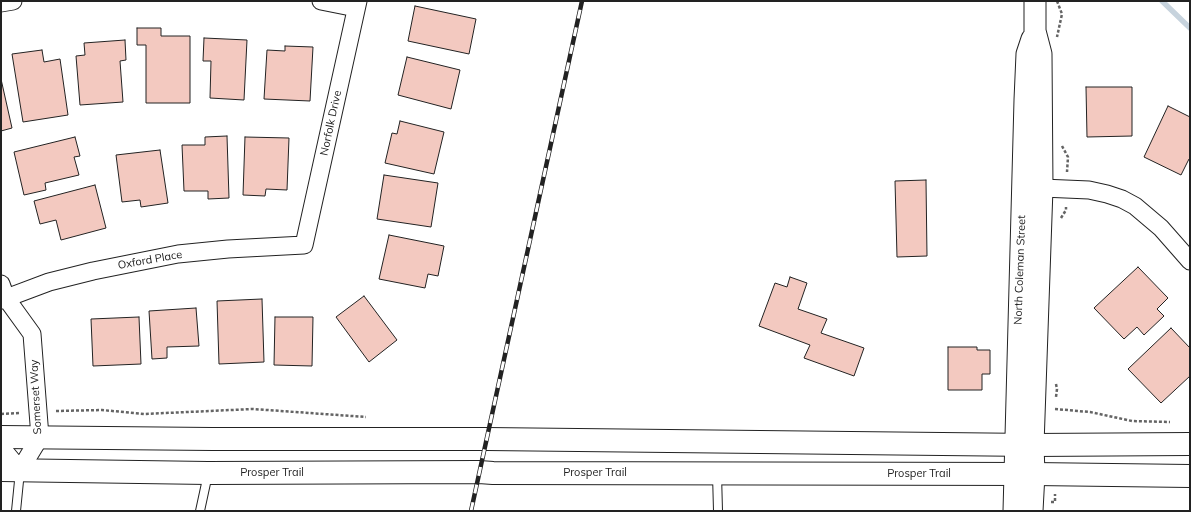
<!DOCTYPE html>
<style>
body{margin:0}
#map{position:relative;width:1191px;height:512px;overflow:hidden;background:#fff;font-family:Mulish,sans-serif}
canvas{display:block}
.frame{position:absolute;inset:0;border:2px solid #222;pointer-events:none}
</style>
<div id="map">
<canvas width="1191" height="512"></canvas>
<div class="frame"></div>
</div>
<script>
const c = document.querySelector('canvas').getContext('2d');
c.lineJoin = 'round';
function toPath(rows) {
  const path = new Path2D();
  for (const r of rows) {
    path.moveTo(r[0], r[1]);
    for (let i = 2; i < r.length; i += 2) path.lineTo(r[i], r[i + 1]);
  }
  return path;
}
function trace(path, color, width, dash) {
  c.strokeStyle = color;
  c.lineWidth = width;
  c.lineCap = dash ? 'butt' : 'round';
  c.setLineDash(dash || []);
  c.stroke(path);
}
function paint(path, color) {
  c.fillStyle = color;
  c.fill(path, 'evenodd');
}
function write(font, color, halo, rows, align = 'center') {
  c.font = font + ' Mulish,sans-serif';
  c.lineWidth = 3;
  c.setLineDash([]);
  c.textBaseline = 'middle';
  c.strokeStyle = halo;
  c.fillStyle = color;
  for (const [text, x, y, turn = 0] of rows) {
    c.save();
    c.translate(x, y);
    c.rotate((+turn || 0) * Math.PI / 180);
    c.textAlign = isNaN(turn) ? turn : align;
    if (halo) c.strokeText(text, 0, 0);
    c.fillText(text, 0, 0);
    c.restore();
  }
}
trace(toPath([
 [1162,1,1190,28]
]), '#c7d3dd', 5.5);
const building = toPath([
 [415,6,476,19,469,54,408,41,415,6],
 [137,28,161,28,161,36,190,36,190,103,146,103,146,45,137,45,137,28],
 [204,38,247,40,244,100,210,98,211,61,203,61,204,38],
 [125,40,126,60,120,61,123,102,80,105,76,56,85,55,84,43,125,40],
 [285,46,313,47,310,101,264,99,267,50,285,51,285,46],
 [42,50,44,62,60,59,68,115,23,122,12,54,42,50],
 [407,57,460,70,451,109,398,95,407,57],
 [1,79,12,128,1,131,1,79],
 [1086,87,1132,87,1132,136,1087,137,1086,87],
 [1168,106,1190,117,1190,160,1189,159,1181,175,1144,157,1168,106],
 [400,121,444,132,434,174,385,163,392,133,397,134,400,121],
 [227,136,229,198,208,199,208,191,184,191,182,145,205,145,205,137,227,136],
 [75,137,80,156,74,157,79,175,45,183,46,190,24,195,14,152,75,137],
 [245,137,289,138,287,190,266,189,265,196,243,195,245,137],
 [160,150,168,203,141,207,140,200,122,202,116,155,160,150],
 [384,175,438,183,431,227,377,219,384,175],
 [926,180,927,256,897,257,895,181,926,180],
 [95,185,106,228,61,240,56,220,40,224,34,201,95,185],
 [389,235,444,246,438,276,428,274,425,288,379,279,389,235],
 [1138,267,1168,298,1157,309,1164,316,1144,335,1137,327,1124,339,1094,308,1138,267],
 [790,277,807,283,798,309,827,319,821,333,864,348,854,376,804,358,810,345,759,326,775,283,787,287,790,277],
 [364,296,397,340,369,362,336,317,364,296],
 [262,299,264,362,219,364,217,301,262,299],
 [196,308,199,346,167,347,167,358,152,359,149,311,196,308],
 [139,317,141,364,93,366,91,319,139,317],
 [275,317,313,317,312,366,274,365,275,317],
 [1171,328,1190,348,1190,376,1161,403,1128,369,1171,328],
 [948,347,977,347,977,350,990,350,990,374,982,374,982,390,948,390,948,347]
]);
paint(building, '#f3c9c0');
trace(building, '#222', 1);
const service = toPath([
 [717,474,718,511],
 [16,511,20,471],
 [200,511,208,474]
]);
const minor = toPath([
 [321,1,356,8],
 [1,3,13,1],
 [1042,188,1089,190,1107,194,1122,199,1135,206,1161,228,1190,261],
 [1,284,6,298,32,334,40,437,20,470,1,447],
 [1,300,49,282,93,271,178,254,228,249,304,245,358,1]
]);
const tertiary = toPath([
 [1014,511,1025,100,1027,54,1032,39],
 [1032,511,1034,474,1033,445,1042,188,1041,54,1035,31,1035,1]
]);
const secondary = toPath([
 [1,437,212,439,487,439,1033,445,1190,444],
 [1,470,208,473,479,472,493,473,1034,474,1190,476]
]);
trace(service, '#222', 10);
trace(minor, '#222', 19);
trace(tertiary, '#222', 23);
trace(secondary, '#222', 24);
trace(toPath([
 [1057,1,1062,14,1057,37],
 [1062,146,1068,157,1067,172],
 [1061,218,1066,210,1066,207],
 [1056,384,1057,389,1056,397],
 [1055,409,1090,412,1132,421,1170,422],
 [56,411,102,410,144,414,253,409,366,417],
 [1,414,21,413],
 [1051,502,1055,502,1055,494]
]), '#646464', 2.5, [3, 2]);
trace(service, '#fff', 8);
trace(minor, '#fff', 17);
trace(tertiary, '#fff', 21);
trace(secondary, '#fff', 22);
const rail = toPath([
 [471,511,582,1]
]);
trace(rail, '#222', 4.5);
trace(rail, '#fff', 3, [9]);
write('11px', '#222', '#fff', [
 ["Norfolk Drive",331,123,-78],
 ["Oxford Place",150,260,-10],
 ["North Coleman Street",1020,270,-88],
 ["Somerset Way",36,397,-93],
 ["Prosper Trail",272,473],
 ["Prosper Trail",595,473],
 ["Prosper Trail",919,474]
]);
</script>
